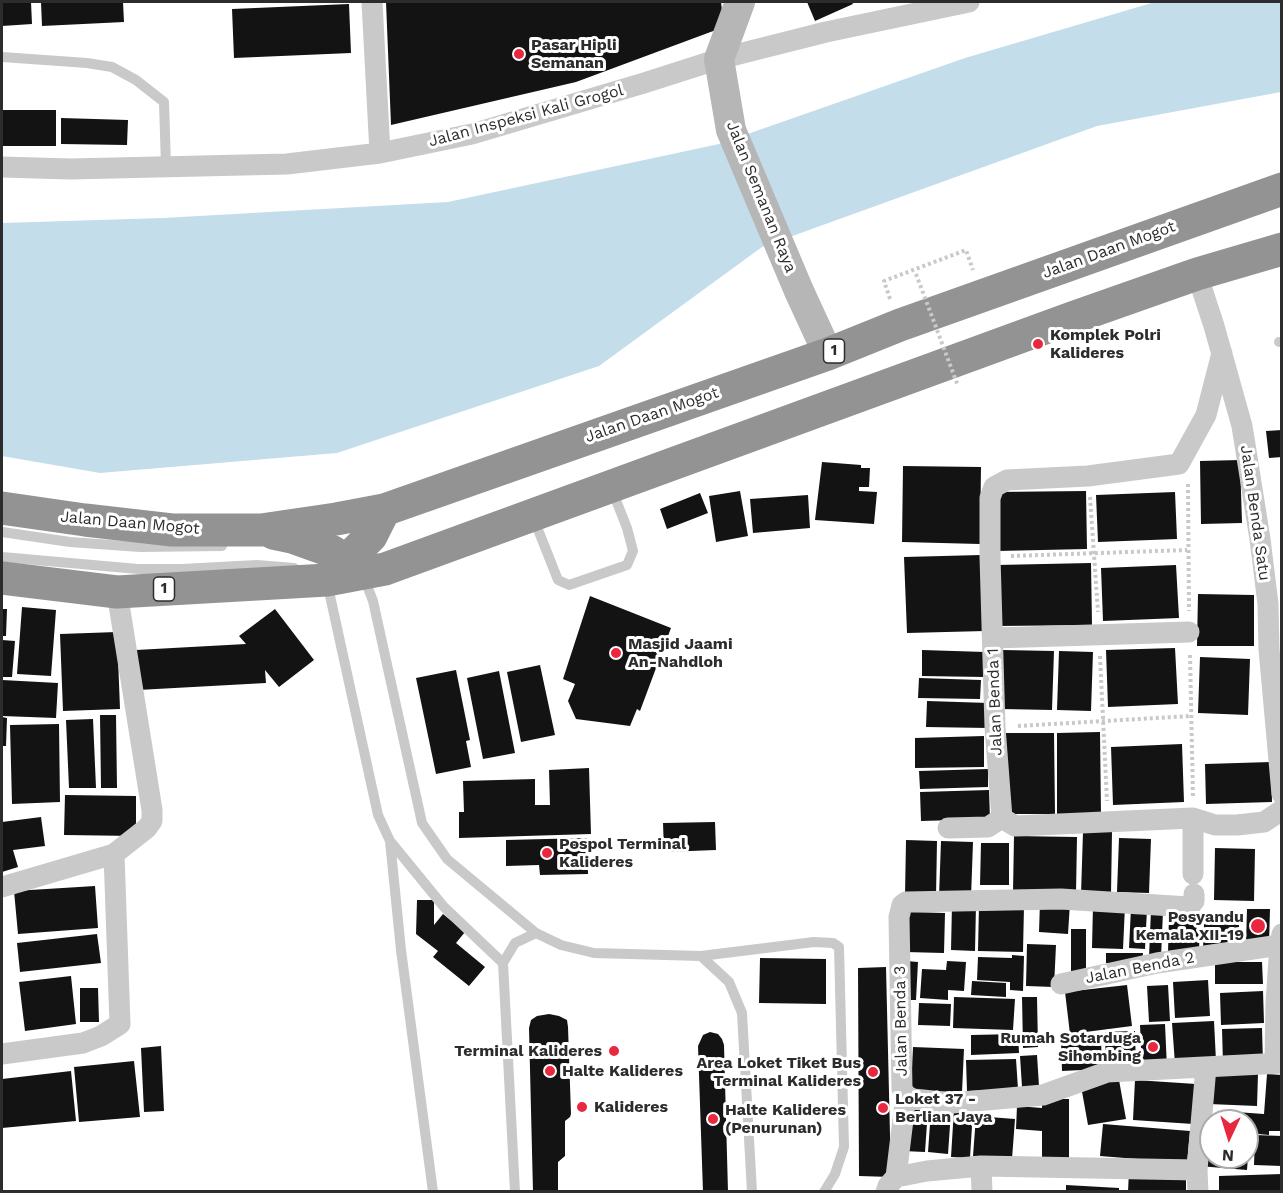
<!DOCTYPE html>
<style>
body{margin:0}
#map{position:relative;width:1283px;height:1193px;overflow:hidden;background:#fff;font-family:"Work Sans",sans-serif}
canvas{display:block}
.frame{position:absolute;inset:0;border:3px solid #2c2c2c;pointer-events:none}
.north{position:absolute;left:1199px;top:1109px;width:60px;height:60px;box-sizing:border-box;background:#fff;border:2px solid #ababab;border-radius:50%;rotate:184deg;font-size:16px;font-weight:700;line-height:24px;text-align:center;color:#2c2c2c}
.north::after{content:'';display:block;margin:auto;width:21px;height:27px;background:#e9273e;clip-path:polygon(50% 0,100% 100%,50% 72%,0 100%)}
</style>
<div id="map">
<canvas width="1283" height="1193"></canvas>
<div class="frame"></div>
<div class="north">N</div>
</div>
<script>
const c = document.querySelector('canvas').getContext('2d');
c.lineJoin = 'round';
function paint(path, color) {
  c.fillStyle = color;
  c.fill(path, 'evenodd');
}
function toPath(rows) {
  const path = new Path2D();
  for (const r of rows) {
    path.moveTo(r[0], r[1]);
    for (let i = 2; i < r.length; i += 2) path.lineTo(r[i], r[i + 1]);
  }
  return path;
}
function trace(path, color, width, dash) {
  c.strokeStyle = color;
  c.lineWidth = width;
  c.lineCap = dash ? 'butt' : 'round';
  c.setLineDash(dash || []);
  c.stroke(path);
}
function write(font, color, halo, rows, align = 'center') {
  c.font = font + ' "Work Sans",sans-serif';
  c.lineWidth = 6;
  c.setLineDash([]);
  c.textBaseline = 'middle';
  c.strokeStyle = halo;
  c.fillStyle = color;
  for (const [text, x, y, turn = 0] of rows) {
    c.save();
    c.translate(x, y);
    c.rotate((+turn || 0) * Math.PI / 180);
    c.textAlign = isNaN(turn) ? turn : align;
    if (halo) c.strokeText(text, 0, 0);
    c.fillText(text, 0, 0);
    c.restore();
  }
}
paint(toPath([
 [1155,2,1281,2,1281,92,1097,126,762,247,599,366,337,453,100,473,2,456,2,223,163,218,448,202,719,144,965,58]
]), '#c3ddeb');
paint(toPath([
 [2,2,31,2,32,24,2,26],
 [41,2,123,2,124,22,42,26],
 [386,2,721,2,724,27,576,82,391,125],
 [807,2,852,2,853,4,815,21],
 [349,4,351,53,234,58,232,9],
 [2,110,56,110,56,146,2,146],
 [61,118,128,120,127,145,61,144],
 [1282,430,1282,457,1269,458,1266,431],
 [1240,460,1242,523,1201,524,1200,461],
 [822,462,861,465,861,468,870,468,869,487,859,487,859,491,877,492,874,524,815,520],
 [903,466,981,467,980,544,902,542],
 [740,491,748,536,716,542,709,496],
 [1086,491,1087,549,997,551,995,492],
 [1175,492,1177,539,1098,542,1096,495],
 [700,493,708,513,667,529,660,509],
 [808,495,810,528,753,533,750,499],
 [981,555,985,631,907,633,904,557],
 [1091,563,1092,625,998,626,997,565],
 [1176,565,1179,618,1103,621,1101,568],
 [1198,594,1254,595,1254,646,1197,646],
 [590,596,671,628,640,711,637,709,630,726,576,719,568,701,575,684,563,679],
 [22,607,56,610,51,676,17,674],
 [2,609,7,609,6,636,2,636],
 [275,609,314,660,279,687,265,670,266,683,138,690,136,650,246,644,239,636],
 [117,632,120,709,63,711,60,634],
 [2,640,15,641,12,677,2,677],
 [1175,648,1178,704,1108,707,1106,650],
 [922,650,985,652,984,677,922,676],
 [1003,650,1054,651,1052,710,1002,709],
 [1059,651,1093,652,1091,711,1057,710],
 [1200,657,1250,659,1248,715,1198,713],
 [540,665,555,735,521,742,507,672],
 [456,670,470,740,466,741,471,767,436,774,416,678],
 [499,671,515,753,483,759,467,678],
 [919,678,981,680,980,699,918,698],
 [2,680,58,683,56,718,2,716],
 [927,701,989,703,988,728,926,727],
 [100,715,116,715,117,788,101,788],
 [2,717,7,718,6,746,2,746],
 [93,719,96,788,69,788,66,720],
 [59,724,60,802,12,804,10,725],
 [1100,732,1101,814,1057,814,1057,733],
 [1002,733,1054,733,1055,814,1003,814],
 [984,736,984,767,915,768,915,738],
 [1182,744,1184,802,1113,805,1111,747],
 [1271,762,1272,802,1206,804,1205,764],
 [589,768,591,834,459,838,459,812,464,812,463,781,535,779,535,805,550,805,549,770],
 [988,769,988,787,920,789,919,771],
 [989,790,990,819,921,821,920,792],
 [65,795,136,796,136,836,64,835],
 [41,817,45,846,13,850,18,867,2,872,2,822],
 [715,822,716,850,664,852,663,823],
 [1083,832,1112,832,1111,894,1081,894],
 [1014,836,1077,837,1076,893,1013,892],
 [587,838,588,874,540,875,539,865,506,866,506,840],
 [1119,838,1151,839,1149,893,1117,892],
 [906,840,937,841,936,897,905,896],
 [941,841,973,842,971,898,939,897],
 [981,843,1009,843,1009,885,980,885],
 [1215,848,1255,849,1254,901,1214,900],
 [95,886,98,928,18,934,14,891],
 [417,900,434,900,434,925,443,914,465,932,456,943,485,967,469,986,433,957,438,951,416,934],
 [1040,902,1070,903,1068,934,1039,932],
 [952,904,976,905,975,951,951,950],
 [979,905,1024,906,1023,952,978,951],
 [1093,905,1125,906,1123,949,1092,948],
 [1131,908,1147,909,1145,949,1129,948],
 [1247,909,1270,909,1269,944,1246,943],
 [1151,910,1163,911,1161,958,1149,957],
 [906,912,945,913,944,953,905,952],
 [1169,915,1200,915,1199,953,1168,953],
 [1204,924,1239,924,1239,948,1203,948],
 [1071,929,1086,929,1086,977,1071,977],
 [97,934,101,963,20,972,17,943],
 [1027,944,1056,945,1054,987,1026,986],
 [1106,953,1143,953,1142,963,1106,963],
 [1012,955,1024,956,1023,991,1010,990,1010,982,977,980,978,957,1012,958],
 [760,958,826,959,826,1004,759,1003],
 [906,961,918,962,916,1000,903,1000],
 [947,961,966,962,964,991,948,990,948,1000,920,998,922,969,946,970],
 [1215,962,1262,962,1263,984,1215,984],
 [886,967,891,1177,859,1176,858,968],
 [71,976,76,1024,25,1031,19,982],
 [1208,980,1210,1016,1175,1018,1173,982],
 [972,981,1006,983,1006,997,971,995],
 [1127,985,1132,1026,1070,1034,1065,992],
 [1168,985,1170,1021,1149,1022,1147,986],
 [80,988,98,988,99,1022,80,1022],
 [1263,991,1264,1023,1221,1025,1220,993],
 [954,997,1015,999,1013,1030,953,1028],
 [1022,997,1037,997,1038,1047,1023,1048],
 [919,1003,951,1004,950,1026,918,1025],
 [549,1014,559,1016,567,1020,568,1027,571,1114,570,1117,565,1121,565,1156,558,1162,558,1192,533,1192,529,1028,531,1020,537,1016],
 [1214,1021,1216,1061,1175,1064,1172,1023],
 [1165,1024,1167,1068,1142,1070,1140,1025],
 [1262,1028,1263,1063,1223,1064,1222,1029],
 [1135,1031,1136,1070,1106,1070,1105,1032],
 [710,1032,718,1034,722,1039,724,1045,728,1192,703,1192,698,1046,703,1035],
 [1018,1034,1019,1053,971,1055,971,1035],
 [1101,1039,1102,1069,1062,1071,1061,1041],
 [161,1046,164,1111,144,1112,141,1048],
 [913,1047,964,1049,962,1092,911,1091],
 [1037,1055,1039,1086,1022,1087,1020,1056],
 [1016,1059,1018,1089,967,1091,966,1060],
 [134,1061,140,1117,79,1122,74,1067],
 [71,1071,76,1121,2,1128,2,1079],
 [1210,1072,1258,1074,1257,1106,1209,1104],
 [1267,1074,1282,1075,1282,1131,1269,1131,1269,1135,1247,1133,1247,1121,1221,1121,1222,1111,1264,1114],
 [1119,1080,1126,1119,1088,1125,1081,1086],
 [1135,1080,1196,1084,1193,1124,1133,1120],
 [1042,1099,1069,1099,1069,1158,1042,1158,1042,1131,1016,1129,1017,1106,1042,1108],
 [906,1108,928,1109,925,1152,903,1151],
 [954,1109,973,1110,970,1158,951,1157],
 [931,1110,951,1111,948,1154,928,1152],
 [976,1116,1015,1119,1012,1159,973,1156],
 [1103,1124,1190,1131,1187,1163,1100,1156],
 [1201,1135,1211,1135,1211,1157,1248,1157,1247,1170,1199,1166],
 [1255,1135,1282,1136,1282,1166,1254,1165],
 [1129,1170,1186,1171,1186,1192,1128,1192],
 [1282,1174,1282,1192,1219,1192,1219,1176],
 [1066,1185,1119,1188,1119,1192,1066,1192]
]), '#131313');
trace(toPath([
 [890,299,884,281,966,250,973,270],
 [1188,484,1189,611],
 [1090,497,1098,612],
 [1011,556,1187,550],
 [1190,655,1193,797],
 [1100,656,1107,801],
 [1018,726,1191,716]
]), '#c9c9c9', 4, [3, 3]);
trace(toPath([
 [2,57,87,63,112,67,136,80,164,102,166,166],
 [1279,342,1282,342],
 [533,517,558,580,569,585,627,565,633,551,627,528,612,490],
 [2,532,70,542,140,547,222,546],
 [2,557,138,569,182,569,257,565,294,568],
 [361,578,368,588,373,601,422,823,447,859,536,933,561,945,594,953,701,956,814,942,833,943,839,947,844,1147,835,1174,824,1192],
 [327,582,378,815,390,841,444,907,503,963],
 [390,841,401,950,433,1192],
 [701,956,729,982,742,1013,752,1192],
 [515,1192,503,963,515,943,536,933]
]), '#c9c9c9', 10);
trace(toPath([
 [372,2,380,153],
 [2,167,70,169,287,164,380,153,472,134,644,83,719,59,826,32,969,2],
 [1197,274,1214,326,1242,426,1260,539,1268,604,1269,649,1282,794],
 [1222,353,1206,415,1179,464,1088,476,1007,480,994,487,990,498,990,557,995,727,1002,818,1015,826,1193,818,1215,825,1237,825,1264,822,1282,810],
 [993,638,1189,632],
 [948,828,988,827,1002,818],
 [1193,874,1193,818],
 [2,887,114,854,147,828,152,821,152,810,117,592],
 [1194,894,1194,901,1189,907,1061,899,906,902,902,905,899,917,902,1089,906,1095,913,1099,952,1103,1043,1095,1107,1072,1282,1063],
 [1061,984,1157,963,1280,945,1282,934],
 [2,1054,83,1043,101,1036,120,1024,114,854],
 [1275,1063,1276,1003,1280,945],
 [981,1166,982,1192],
 [896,1177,906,1095],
 [886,1192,888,1186,896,1177,927,1171,981,1166,1197,1170],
 [1198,1192,1197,1170,1206,1067]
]), '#c9c9c9', 21);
trace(toPath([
 [740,2,719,59,731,130,799,291,828,354]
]), '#b6b6b6', 30);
trace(toPath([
 [2,508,85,520,172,530,261,530,336,519,384,510,828,354,900,325,1282,189],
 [273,533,292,537,331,551,345,560,358,574],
 [330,577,371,536,384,510],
 [2,578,117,592,327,580,385,569,1072,318,1197,274,1282,249]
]), '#939393', 33);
trace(toPath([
 [916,274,958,386]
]), '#c9c9c9', 4, [3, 3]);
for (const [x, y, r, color] of [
 [519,54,6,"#e9273e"],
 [1038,344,6,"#e9273e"],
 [616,653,6,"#e9273e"],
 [547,853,6,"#e9273e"],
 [1258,926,8,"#e9273e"],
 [1153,1047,6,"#e9273e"],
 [614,1051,6,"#e9273e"],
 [550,1071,6,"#e9273e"],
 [873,1072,6,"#e9273e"],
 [582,1107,6,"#e9273e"],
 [883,1108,6,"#e9273e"],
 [713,1119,6,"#e9273e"]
]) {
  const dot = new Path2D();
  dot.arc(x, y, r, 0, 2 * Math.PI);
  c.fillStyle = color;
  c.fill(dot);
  trace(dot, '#fff', 2);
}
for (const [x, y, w] of [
 [834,351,21],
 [164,589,21]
]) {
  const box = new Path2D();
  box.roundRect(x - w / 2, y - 12, w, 24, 4.5);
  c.fillStyle = '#fff';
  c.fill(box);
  trace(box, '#2c2c2c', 1.5);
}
write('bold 15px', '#2c2c2c', null, [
 ["1",834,351],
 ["1",164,589]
]);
write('bold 16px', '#2c2c2c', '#fff', [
 ["Pasar Hipli",531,45],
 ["Semanan",531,63],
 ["Komplek Polri",1050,335],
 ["Kalideres",1050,353],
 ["Masjid Jaami",628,644],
 ["An-Nahdloh",628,662],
 ["Pospol Terminal",559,844],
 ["Kalideres",559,862],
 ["Posyandu",1244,917,"right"],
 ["Kemala XII-19",1244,935,"right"],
 ["Rumah Sotarduga",1141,1038,"right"],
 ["Sihombing",1141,1056,"right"],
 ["Terminal Kalideres",602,1051,"right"],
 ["Area Loket Tiket Bus",861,1063,"right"],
 ["Terminal Kalideres",861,1081,"right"],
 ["Halte Kalideres",562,1071],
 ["Loket 37 -",895,1099],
 ["Berlian Jaya",895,1117],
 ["Kalideres",594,1107],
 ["Halte Kalideres",725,1110],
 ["(Penurunan)",725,1128]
], 'left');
write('16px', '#2c2c2c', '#fff', [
 ["Jalan Inspeksi Kali Grogol",526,116,-15],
 ["Jalan Semanan Raya",761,197,68],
 ["Jalan Daan Mogot",1109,250,-20],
 ["Jalan Daan Mogot",652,415,-19],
 ["Jalan Benda Satu",1255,513,82],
 ["Jalan Daan Mogot",130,523,5],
 ["Jalan Benda 1",995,702,-92],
 ["Jalan Benda 2",1140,968,-11],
 ["Jalan Benda 3",901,1021,-91]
]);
</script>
